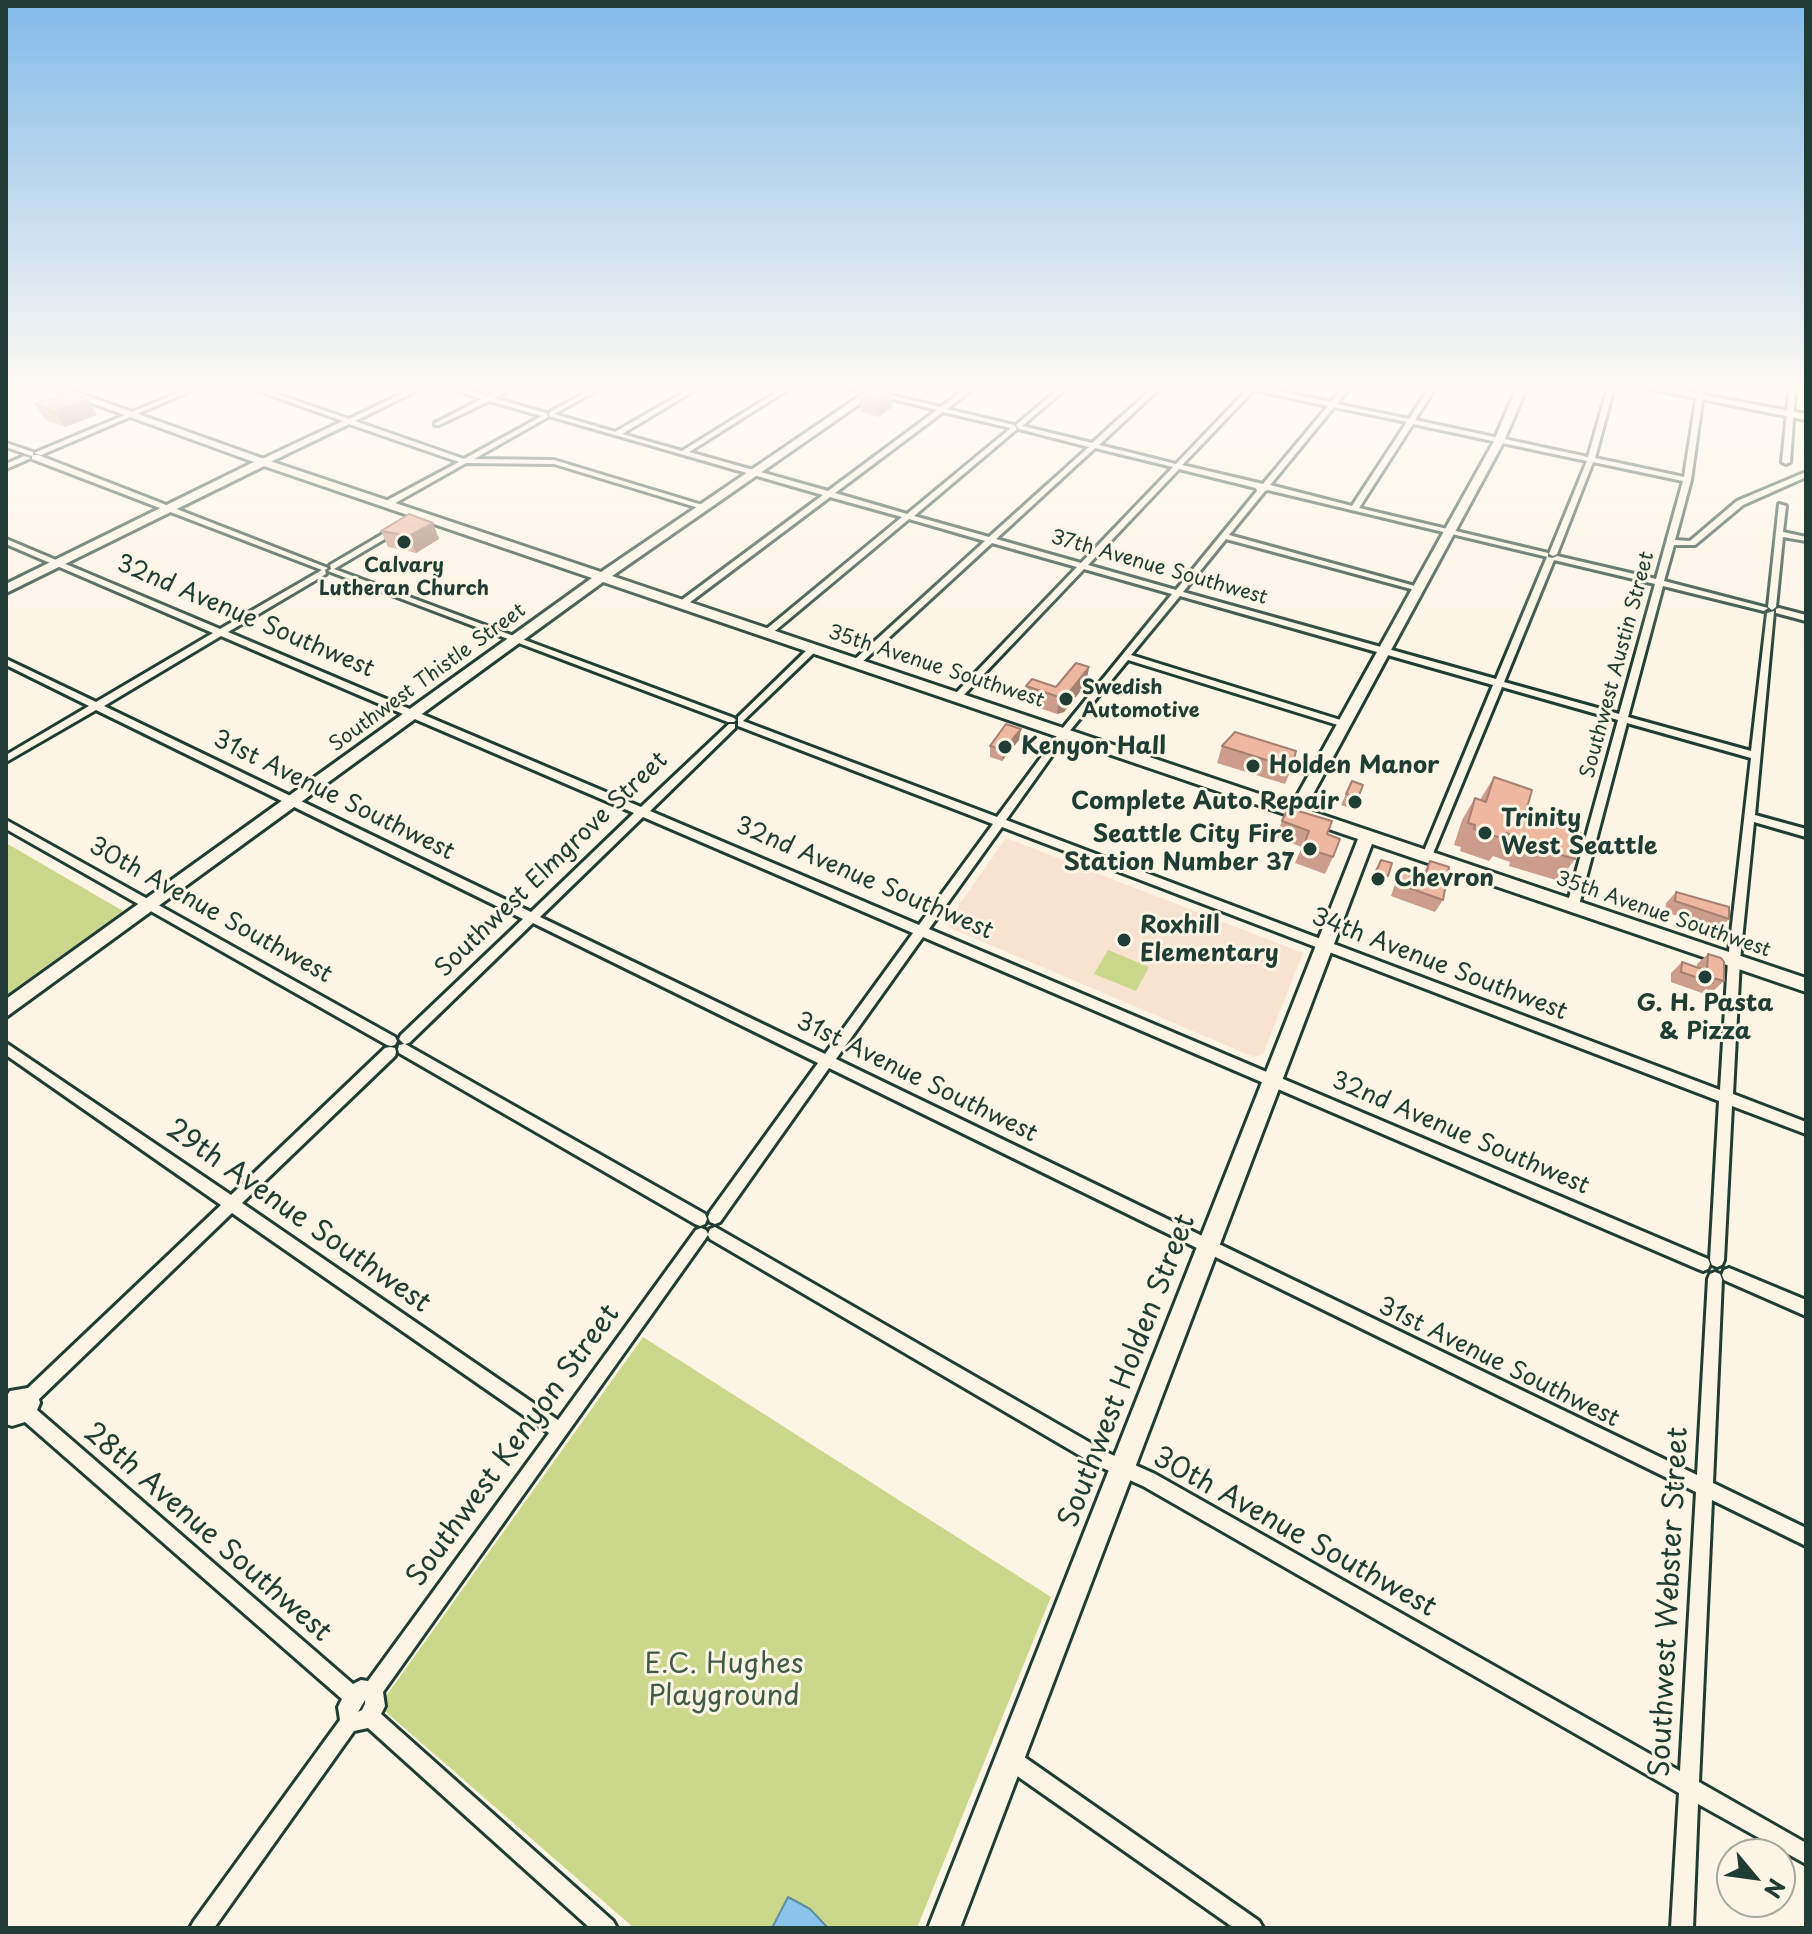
<!DOCTYPE html>
<style>
body{margin:0}
#map{position:relative;width:1812px;height:1934px;overflow:hidden;background:#fcf5e5;font-family:"Playpen Sans",sans-serif}
canvas{display:block}
.frame{position:absolute;inset:0;border:8px solid #1f3d34;pointer-events:none}
.north{position:absolute;left:1716px;top:1838px;width:80px;height:80px;box-sizing:border-box;background:#fcf5e5;border:2px solid #a4ab9e;border-radius:50%;rotate:119deg;font-size:22px;font-weight:700;line-height:32px;text-align:center;color:#1f3d34}
.north::after{content:'';display:block;margin:auto;width:28px;height:36px;background:#1f3d34;clip-path:polygon(50% 0,100% 100%,50% 72%,0 100%)}
</style>
<div id="map">
<canvas width="1812" height="1934"></canvas>
<div class="frame"></div>
<div class="north">N</div>
</div>
<script>
const c = document.querySelector('canvas').getContext('2d');
c.lineJoin = 'round';
function paint(path, color) {
  c.fillStyle = color;
  c.fill(path, 'evenodd');
}
function toPath(rows) {
  const path = new Path2D();
  for (const r of rows) {
    path.moveTo(r[0], r[1]);
    for (let i = 2; i < r.length; i += 2) path.lineTo(r[i], r[i + 1]);
  }
  return path;
}
function trace(path, color, width, dash) {
  c.strokeStyle = color;
  c.lineWidth = width;
  c.lineCap = dash ? 'butt' : 'round';
  c.setLineDash(dash || []);
  c.stroke(path);
}
function write(font, color, halo, rows, align = 'center') {
  c.font = font + ' "Playpen Sans",sans-serif';
  c.lineWidth = 6;
  c.setLineDash([]);
  c.textBaseline = 'middle';
  c.strokeStyle = halo;
  c.fillStyle = color;
  for (const [text, x, y, turn = 0] of rows) {
    c.save();
    c.translate(x, y);
    c.rotate((+turn || 0) * Math.PI / 180);
    c.textAlign = isNaN(turn) ? turn : align;
    if (halo) c.strokeText(text, 0, 0);
    c.fillText(text, 0, 0);
    c.restore();
  }
}
paint(toPath([
 [1006,838,1303,953,1263,1054,1254,1057,948,927,948,921]
]), '#f8e2d0');
paint(toPath([
 [6,843,123,911,6,995],
 [1108,950,1149,967,1136,991,1094,974],
 [643,1337,1051,1597,917,1928,634,1928,379,1706]
]), '#cbd88b');
const water = toPath([
 [788,1897,810,1909,828,1928,772,1928,788,1897]
]);
paint(water, '#8ac4ea');
trace(water, '#5f8ea1', 2);
const street = toPath([
 [192,387,200,387,41,455,34,453,192,387],
 [247,387,256,387,349,419,416,387,424,387,355,421,464,459,542,416,489,401,439,425,435,425,435,423,482,399,445,387,454,387,488,396,506,387,514,387,494,398,546,413,548,417,474,459,554,460,709,507,702,509,554,464,466,463,390,506,384,506,384,502,459,462,349,424,266,464,260,464,260,460,343,421,247,387],
 [596,387,603,387,554,414,615,432,693,387,700,387,622,434,682,451,785,387,792,387,689,452,828,491,937,410,846,387,856,387,941,407,968,387,975,387,947,409,1014,425,1017,429,914,516,989,537,1089,447,1019,429,1016,425,1061,387,1068,387,1022,426,1092,443,1154,387,1161,387,1099,445,1176,464,1248,389,1246,387,1257,387,1331,402,1344,387,1350,387,1337,404,1409,419,1430,387,1436,387,1415,420,1588,457,1608,387,1614,387,1595,458,1684,477,1698,387,1704,387,1691,480,1675,540,1690,541,1737,501,1806,472,1806,477,1743,505,1695,545,1674,545,1664,581,1768,608,1764,611,1663,586,1628,717,1751,751,1767,613,1774,611,1755,815,1806,829,1806,837,1754,822,1740,960,1733,1094,1806,1122,1806,1134,1732,1106,1724,1260,1722,1265,1717,1267,1712,1265,1710,1260,1719,1101,1002,827,929,929,1708,1259,1710,1264,1708,1269,1703,1271,1698,1269,923,937,836,1059,1697,1475,1708,1279,1710,1274,1715,1272,1720,1274,1722,1279,1713,1483,1806,1528,1806,1546,1712,1500,1699,1782,1806,1843,1806,1864,1698,1804,1693,1928,1671,1928,1679,1793,1143,1486,1096,1465,710,1239,708,1235,383,1692,385,1706,381,1714,613,1921,617,1928,590,1928,368,1728,354,1731,214,1928,190,1928,194,1921,340,1720,338,1707,342,1699,25,1422,12,1426,6,1424,6,1397,10,1391,28,1388,221,1205,6,1055,6,1043,231,1195,385,1048,390,1047,395,1048,396,1052,395,1056,242,1203,558,1420,696,1230,701,1228,706,1230,708,1234,710,1229,715,1227,1108,1453,1155,1474,1680,1771,1696,1492,829,1068,720,1222,715,1224,710,1222,708,1217,710,1212,818,1063,533,923,409,1043,405,1044,705,1214,707,1219,705,1224,700,1226,695,1224,399,1053,398,1049,399,1045,404,1044,399,1039,401,1035,523,919,96,710,6,762,6,755,89,706,6,665,6,659,96,702,213,633,6,544,6,539,220,629,322,570,32,459,32,456,6,447,6,443,33,452,33,455,38,455,328,568,325,570,326,574,228,632,641,807,729,724,735,724,735,728,650,811,919,925,993,824,738,726,738,717,811,646,817,646,817,650,743,721,997,817,1062,729,1172,594,1084,569,961,698,955,698,955,694,1077,567,992,543,860,664,854,664,854,660,985,541,909,519,770,635,764,635,764,631,902,517,830,497,685,606,679,606,679,602,823,495,549,416,550,412,596,387],
 [1254,390,1328,406,1263,484,1182,465,1254,390],
 [1334,407,1407,422,1352,506,1270,485,1334,407],
 [943,412,1011,428,907,514,835,493,943,412],
 [1413,424,1587,461,1549,554,1553,556,1557,554,1593,462,1683,481,1656,579,1557,556,1553,558,1547,557,1496,679,1183,592,1226,539,1415,590,1422,588,1229,535,1265,491,1268,490,1548,557,1548,553,1359,508,1413,424],
 [1095,448,1173,467,1081,563,996,539,1095,448],
 [1179,469,1256,488,1257,491,1176,590,1088,565,1179,469],
 [1554,560,1655,584,1619,714,1504,682,1554,560],
 [1180,596,1493,685,1422,856,1427,860,1432,856,1502,687,1618,720,1567,905,1573,909,1579,905,1627,723,1751,758,1728,960,1720,1090,1006,820,1068,733,1128,660,1341,726,1347,726,1347,722,1131,655,1180,596],
 [221,636,634,813,531,912,104,706,221,636],
 [643,817,913,933,825,1054,540,917,643,817],
 [232,1213,549,1433,368,1681,361,1680,353,1684,37,1410,40,1403,39,1399,232,1213],
 [365,1700,365,1704,362,1710,358,1712,365,1700],
 [1792,391,1795,393,1790,462,1786,464,1782,462,1789,393,1792,391],
 [24,456,31,458,6,469,6,464,24,456],
 [1779,504,1786,506,1783,532,1806,537,1806,541,1783,537,1776,607,1772,610,1768,607,1779,504],
 [393,528,400,530,334,569,734,718,736,720,734,722,728,722,328,571,331,569,330,565,393,528],
 [1779,608,1806,615,1806,621,1776,613,1776,609,1779,608],
 [6,820,395,1037,397,1041,395,1045,391,1046,387,1045,6,829,6,820],
 [1729,1268,1806,1300,1806,1316,1724,1280,1722,1275,1724,1270,1729,1268],
 [1010,1749,1017,1752,1259,1921,1263,1928,1234,1928,1003,1766,1000,1759,1003,1752,1010,1749]
]);
const secondary = toPath([
 [48,387,62,387,267,460,601,572,873,387,884,387,612,576,1292,805,1493,443,1517,387,1527,387,1503,443,1305,809,1806,978,1806,992,1372,844,960,1928,928,1928,1358,839,603,582,6,1017,6,999,592,578,264,466,6,593,6,584,254,462,48,387],
 [1641,387,1660,387,1806,414,1806,420,1641,387]
]);
trace(street, '#1f3d34', 6);
trace(secondary, '#1f3d34', 6);
paint(street, '#fcf5e5');
paint(secondary, '#fcf5e5');
paint(toPath([
 [892,392,892,407,879,417,861,412,860,397],
 [35,404,97,415,65,427,45,420],
 [381,531,439,539,416,553,388,547],
 [1089,667,1086,684,1064,712,1057,714,1024,703,1026,686,1056,687],
 [1019,740,1002,761,990,757,990,746],
 [1222,746,1292,768,1285,784,1217,763],
 [1494,777,1525,815,1575,859,1559,881,1509,866,1510,862,1493,856,1489,861,1460,851,1461,847,1454,845,1462,820,1475,798,1480,800],
 [1352,781,1358,798,1352,809,1341,805],
 [1288,808,1327,834,1333,857,1325,874,1295,863,1302,847,1275,837],
 [1381,860,1388,876,1382,887,1370,883,1375,870],
 [1430,861,1443,900,1435,912,1391,896,1395,884,1402,872,1421,878],
 [1676,892,1729,919,1718,929,1665,912,1666,903],
 [1708,954,1724,981,1712,992,1706,989,1702,993,1671,982,1671,973,1682,962,1697,967,1697,964]
]), '#cc9d8a');
paint(toPath([
 [892,392,892,407,879,417,879,402],
 [88,399,97,415,65,427,55,412],
 [433,523,439,539,416,553,409,536],
 [1089,667,1086,684,1064,712,1057,714,1059,697],
 [1021,729,1019,740,1002,761,1004,750]
]), '#a68070');
const building = toPath([
 [875,387,892,392,879,402,860,397,875,387],
 [69,393,88,399,55,412,35,404,69,393],
 [409,514,433,523,409,536,381,531,409,514],
 [1076,663,1089,667,1066,696,1059,697,1026,686,1032,679,1056,687,1076,663],
 [1006,724,1021,729,1004,750,990,746,1006,724],
 [1235,732,1296,751,1292,768,1222,746,1235,732],
 [1494,777,1532,790,1525,815,1581,833,1575,859,1524,844,1525,840,1506,833,1504,839,1474,829,1475,825,1468,823,1475,798,1486,802,1494,777],
 [1352,781,1363,785,1358,798,1346,794,1352,781],
 [1288,808,1332,821,1327,834,1340,839,1333,857,1303,847,1309,831,1282,821,1288,808],
 [1381,860,1392,863,1388,876,1376,872,1381,860],
 [1430,861,1449,867,1443,900,1398,884,1402,872,1424,879,1430,861],
 [1676,892,1729,907,1729,919,1675,901,1676,892],
 [1708,954,1721,958,1724,962,1724,981,1713,978,1713,983,1681,972,1682,962,1707,971,1708,954]
]);
paint(building, '#edb7a0');
trace(building, '#a68070', 2);
const sky = c.createLinearGradient(0, 0, 0, 658);
sky.addColorStop(0, '#82bae9');
sky.addColorStop(0.59, '#fefaf3');
sky.addColorStop(1, '#fefaf300');
c.fillStyle = sky;
c.fillRect(0, 0, 1812, 658);
for (const [x, y, r, color] of [
 [404,542,8,"#1f3d34"],
 [1066,699,8,"#1f3d34"],
 [1005,747,8,"#1f3d34"],
 [1253,766,8,"#1f3d34"],
 [1355,802,8,"#1f3d34"],
 [1485,833,8,"#1f3d34"],
 [1310,849,8,"#1f3d34"],
 [1378,879,8,"#1f3d34"],
 [1124,940,8,"#1f3d34"],
 [1705,977,8,"#1f3d34"]
]) {
  const dot = new Path2D();
  dot.arc(x, y, r, 0, 2 * Math.PI);
  c.fillStyle = color;
  c.fill(dot);
  trace(dot, '#fcf5e5', 3);
}
write('bold 20px', '#1f3d34', '#fcf5e5', [
 ["Calvary",404,566],
 ["Lutheran Church",404,589],
 ["Swedish",1082,688,"left"],
 ["Automotive",1082,711,"left"]
]);
write('20px', '#1f3d34', '#fcf5e5', [
 ["37th Avenue Southwest",1159,568,16],
 ["Southwest Austin Street",1618,665,-75],
 ["35th Avenue Southwest",936,667,18],
 ["Southwest Thistle Street",428,678,-36],
 ["35th Avenue Southwest",1663,915,19]
]);
write('24px', '#1f3d34', '#fcf5e5', [
 ["32nd Avenue Southwest",245,617,23],
 ["31st Avenue Southwest",333,796,26],
 ["Southwest Elmgrove Street",552,865,-44],
 ["32nd Avenue Southwest",864,879,23],
 ["30th Avenue Southwest",210,911,29],
 ["34th Avenue Southwest",1439,965,21],
 ["31st Avenue Southwest",916,1078,26],
 ["32nd Avenue Southwest",1460,1134,23],
 ["31st Avenue Southwest",1498,1363,26]
]);
write('bold 24px', '#1f3d34', '#fcf5e5', [
 ["Kenyon Hall",1021,747],
 ["Holden Manor",1269,766],
 ["Complete Auto Repair",1339,802,"right"],
 ["Trinity",1501,819],
 ["West Seattle",1501,847],
 ["Seattle City Fire",1294,835,"right"],
 ["Station Number 37",1294,863,"right"],
 ["Chevron",1394,879],
 ["Roxhill",1140,926],
 ["Elementary",1140,954],
 ["G. H. Pasta",1705,1004,"center"],
 ["& Pizza",1705,1032,"center"]
], 'left');
write('28px', '#1f3d34', '#fcf5e5', [
 ["29th Avenue Southwest",298,1217,35],
 ["Southwest Holden Street",1128,1371,-69],
 ["Southwest Kenyon Street",514,1446,-54],
 ["28th Avenue Southwest",207,1533,41],
 ["30th Avenue Southwest",1294,1533,29],
 ["Southwest Webster Street",1670,1602,-87]
]);
write('28px', '#415c45', '#fcf5e5', [
 ["E.C. Hughes",724,1665],
 ["Playground",724,1697]
]);
</script>
